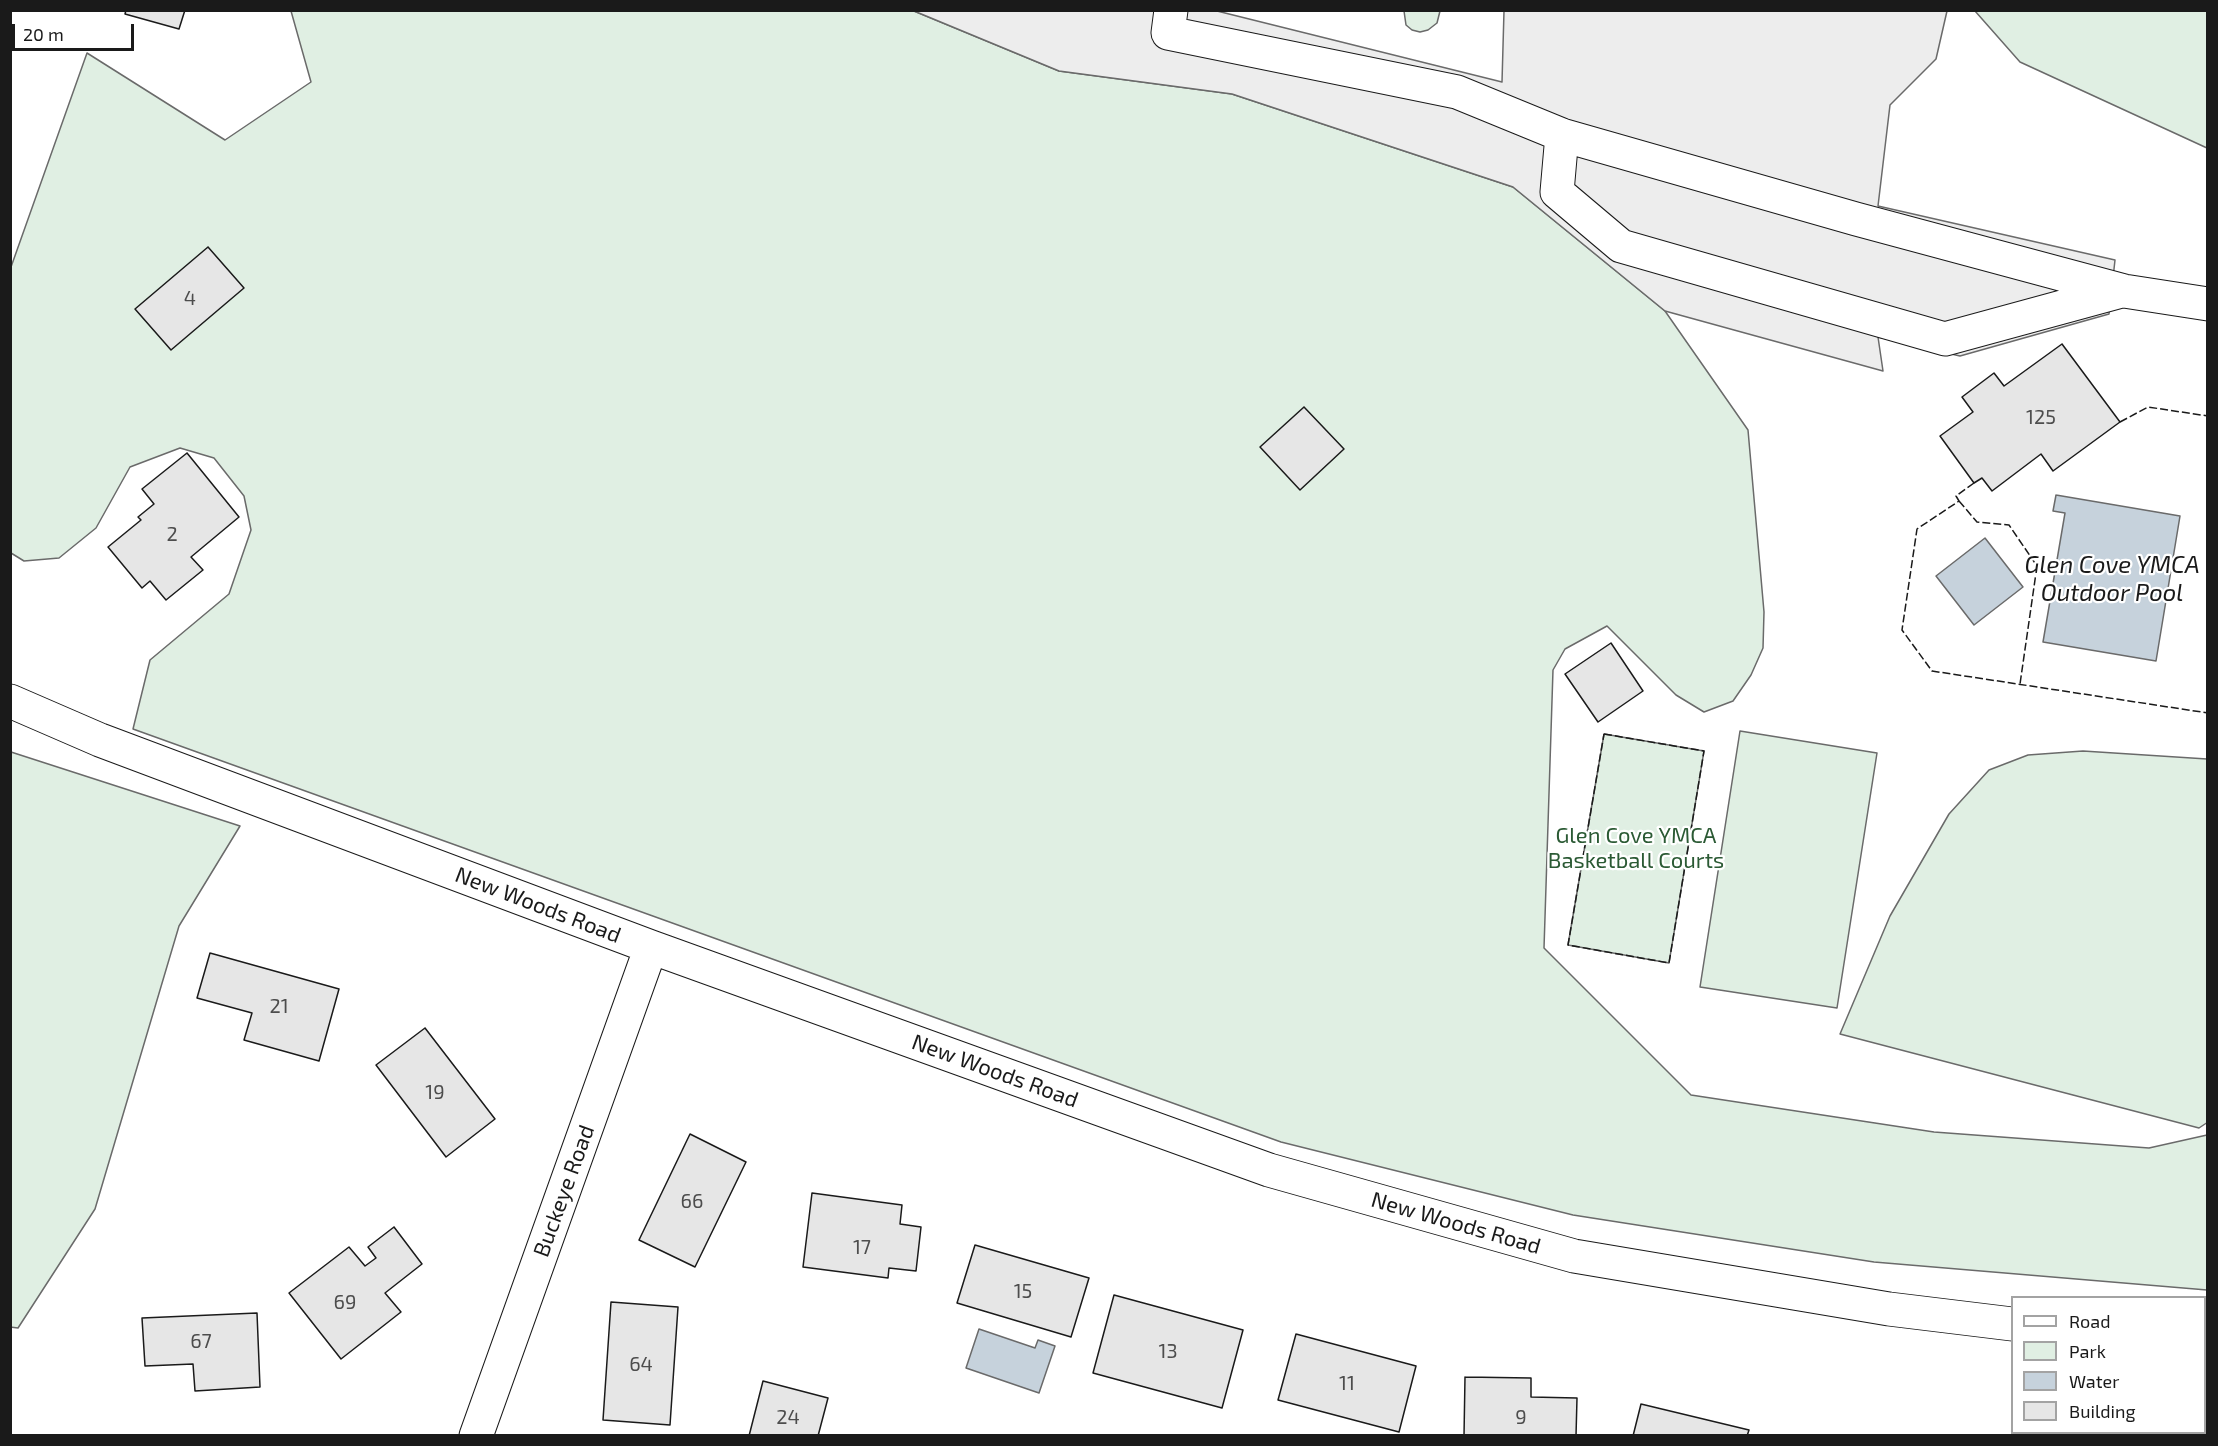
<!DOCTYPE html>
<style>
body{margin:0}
#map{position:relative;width:2218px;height:1446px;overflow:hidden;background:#fff;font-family:"Exo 2",sans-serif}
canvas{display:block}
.frame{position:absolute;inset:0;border:12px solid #1a1a1a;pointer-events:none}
.legend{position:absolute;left:2011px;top:1296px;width:195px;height:138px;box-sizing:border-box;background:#fff;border:2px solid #a3a3a3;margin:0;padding:8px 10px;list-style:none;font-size:18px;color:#1a1a1a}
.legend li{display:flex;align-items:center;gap:12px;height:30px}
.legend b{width:30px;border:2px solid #a3a3a3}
.scale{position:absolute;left:12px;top:24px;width:122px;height:27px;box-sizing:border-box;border:3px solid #1a1a1a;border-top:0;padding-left:8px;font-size:18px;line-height:21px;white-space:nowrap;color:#1a1a1a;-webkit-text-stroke:4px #fff;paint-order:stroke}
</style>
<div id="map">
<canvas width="2218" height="1446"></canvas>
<div class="frame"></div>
<ul class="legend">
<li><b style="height:8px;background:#fff"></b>Road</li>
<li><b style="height:16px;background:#e0efe3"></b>Park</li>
<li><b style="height:16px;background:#c6d2dc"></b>Water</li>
<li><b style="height:16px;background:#e6e6e6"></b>Building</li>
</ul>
<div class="scale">20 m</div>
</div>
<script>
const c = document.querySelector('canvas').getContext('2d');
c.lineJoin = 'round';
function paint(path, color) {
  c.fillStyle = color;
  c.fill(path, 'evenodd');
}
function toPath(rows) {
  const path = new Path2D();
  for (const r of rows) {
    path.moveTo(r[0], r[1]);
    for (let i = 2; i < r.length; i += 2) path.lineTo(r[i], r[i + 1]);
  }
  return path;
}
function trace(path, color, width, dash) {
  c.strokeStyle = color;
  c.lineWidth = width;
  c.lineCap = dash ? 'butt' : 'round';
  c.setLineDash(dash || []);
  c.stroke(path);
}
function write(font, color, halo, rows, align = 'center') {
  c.font = font + ' "Exo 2",sans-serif';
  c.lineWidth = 4.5;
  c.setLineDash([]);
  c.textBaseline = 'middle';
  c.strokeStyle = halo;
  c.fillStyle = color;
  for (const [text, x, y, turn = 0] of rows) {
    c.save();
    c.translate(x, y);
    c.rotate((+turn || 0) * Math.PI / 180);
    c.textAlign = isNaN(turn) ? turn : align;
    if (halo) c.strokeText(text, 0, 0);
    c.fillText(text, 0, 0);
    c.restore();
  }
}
const green = toPath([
 [291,11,914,11,1059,71,1232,94,1513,187,1665,311,1748,430,1764,612,1763,648,1751,675,1733,701,1704,712,1676,695,1607,626,1565,649,1553,670,1544,948,1691,1095,1934,1132,2149,1148,2207,1135,2207,1290,1874,1262,1573,1215,1281,1142,133,729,150,660,229,594,251,530,244,496,214,458,180,448,130,467,96,528,59,558,24,561,11,553,11,267,87,53,225,140,311,82,291,11],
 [1404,11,1404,10,1440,11,1437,23,1428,30,1420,32,1412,30,1406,25,1404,11],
 [1975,11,2207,11,2207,148,2020,62,1975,11],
 [1740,731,1877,753,1837,1008,1700,987,1740,731],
 [1604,734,1704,751,1669,963,1568,945,1604,734],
 [2083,751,2207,759,2208,1122,2199,1128,1840,1034,1890,916,1949,814,1989,770,2028,755,2083,751],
 [11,752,240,826,179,926,95,1209,18,1328,10,1327,11,752]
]);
paint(green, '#e0efe3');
trace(green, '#6a6a6a', 1.5);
const parking = toPath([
 [914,11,1217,11,1502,82,1504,11,1947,11,1936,59,1890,105,1878,206,2115,260,2109,314,1960,356,1878,337,1883,371,1665,311,1513,187,1232,94,1059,71,914,11]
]);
paint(parking, '#ededed');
trace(parking, '#6a6a6a', 1.5);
const water = toPath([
 [2056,495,2180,516,2156,661,2043,642,2065,513,2053,511,2056,495],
 [1985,538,2023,587,1974,625,1936,576,1985,538],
 [979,1329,1035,1348,1038,1340,1055,1346,1039,1393,966,1368,979,1329]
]);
paint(water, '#c6d2dc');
trace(water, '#6a6a6a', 1.5);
const building = toPath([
 [126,10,185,10,179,29,125,14,126,10],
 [208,247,244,288,171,350,135,309,208,247],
 [2062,344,2120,422,2053,471,2041,454,1992,491,1982,478,1974,483,1940,436,1973,412,1962,397,1994,373,2004,386,2062,344],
 [1304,407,1344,449,1300,490,1260,447,1304,407],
 [187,453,239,517,191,557,203,570,166,600,150,581,142,588,108,547,141,520,138,517,154,504,142,489,187,453],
 [1611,643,1643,691,1598,722,1565,674,1611,643],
 [210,953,339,989,319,1061,244,1040,252,1013,197,998,210,953],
 [425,1028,495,1119,446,1157,376,1065,425,1028],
 [690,1134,746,1162,695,1267,639,1240,690,1134],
 [812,1193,902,1205,900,1224,921,1227,916,1271,889,1268,888,1278,803,1267,812,1193],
 [394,1227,422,1264,385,1293,401,1312,341,1359,289,1293,349,1247,365,1266,376,1258,368,1247,394,1227],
 [975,1245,1089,1278,1071,1337,957,1303,975,1245],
 [1114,1295,1243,1330,1222,1408,1093,1373,1114,1295],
 [611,1302,678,1307,670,1425,603,1420,611,1302],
 [257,1313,260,1387,195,1391,193,1364,145,1366,142,1318,257,1313],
 [1296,1334,1416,1366,1399,1432,1278,1400,1296,1334],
 [1465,1377,1531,1378,1531,1397,1577,1398,1576,1436,1464,1436,1465,1377],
 [763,1381,828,1398,818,1436,749,1436,763,1381],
 [1641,1404,1749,1430,1747,1436,1633,1436,1641,1404]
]);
paint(building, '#e6e6e6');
trace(building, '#1a1a1a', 1.5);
const minor = toPath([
 [1171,10,1168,33,1457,92,1562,135,1856,219,2124,291,2208,304],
 [1562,135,1557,192,1621,246,1945,339,2121,291],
 [10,701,100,740,651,947,1269,1170,1574,1256,1889,1309,2012,1324],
 [2204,1346,2208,1346],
 [476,1436,651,947]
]);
trace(minor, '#1a1a1a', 35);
trace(minor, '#fff', 33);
trace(toPath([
 [2120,422,2148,407,2208,416],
 [1974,483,1956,496,1959,501,1917,529,1902,630,1932,671,2208,713],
 [1959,501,1977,522,2009,525,2037,566,2020,684],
 [1604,734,1704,751,1669,963,1568,945,1604,734]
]), '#1a1a1a', 1.5, [8, 3]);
write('20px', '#4d4d4d', null, [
 ["4",190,298],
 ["125",2041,417],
 ["2",172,534],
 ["21",279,1006],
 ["19",435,1092],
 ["66",692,1201],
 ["17",862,1247],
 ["15",1023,1291],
 ["69",345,1302],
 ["67",201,1341],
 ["13",1168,1351],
 ["64",641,1364],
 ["11",1347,1383],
 ["24",788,1417],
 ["9",1521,1417]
]);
write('22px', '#2b5a34', '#fff', [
 ["Glen Cove YMCA",1636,836],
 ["Basketball Courts",1636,861]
]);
write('22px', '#1a1a1a', '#fff', [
 ["New Woods Road",538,905,21],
 ["New Woods Road",995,1071,20],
 ["Buckeye Road",564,1191,-70],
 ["New Woods Road",1456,1223,16]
]);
write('italic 24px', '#1a1a1a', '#fff', [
 ["Glen Cove YMCA",2112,565],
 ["Outdoor Pool",2112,593]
]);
</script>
